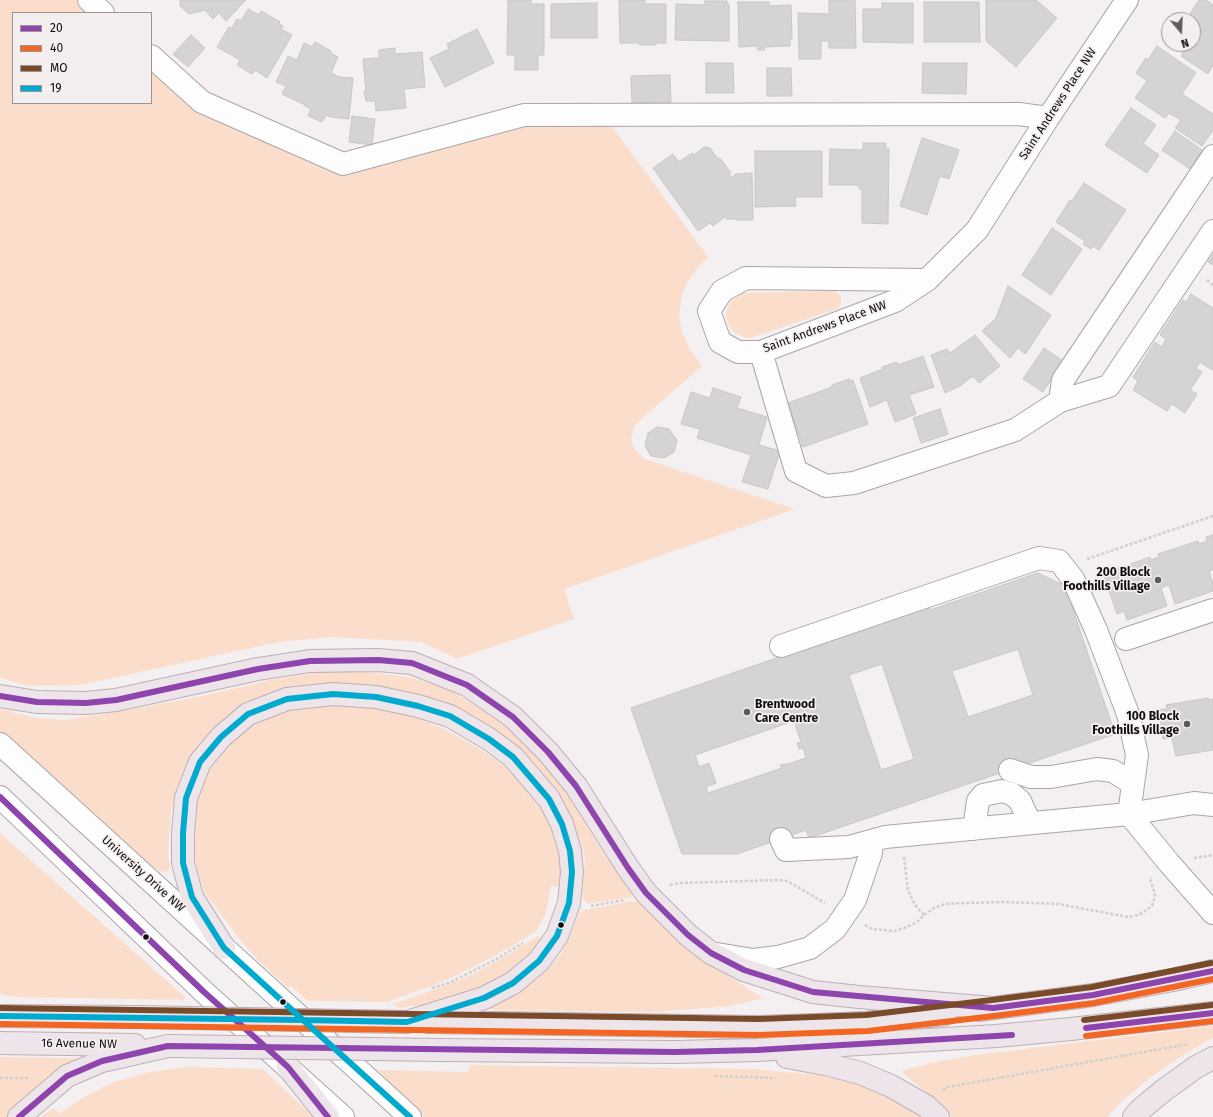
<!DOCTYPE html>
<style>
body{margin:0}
#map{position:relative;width:1213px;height:1117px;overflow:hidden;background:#f4eff0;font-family:"Fira Sans",sans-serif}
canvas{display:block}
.legend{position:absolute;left:12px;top:12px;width:140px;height:92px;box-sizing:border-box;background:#f5eeef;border:1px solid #999495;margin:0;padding:5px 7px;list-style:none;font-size:12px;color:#0e0c0d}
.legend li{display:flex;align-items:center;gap:8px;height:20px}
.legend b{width:20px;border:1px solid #999495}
.north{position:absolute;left:1161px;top:12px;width:40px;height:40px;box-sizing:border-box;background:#f5eeef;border:1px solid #999495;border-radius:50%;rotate:161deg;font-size:11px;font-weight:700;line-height:16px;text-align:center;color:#0e0c0d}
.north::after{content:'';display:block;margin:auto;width:14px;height:18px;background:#5e5b5c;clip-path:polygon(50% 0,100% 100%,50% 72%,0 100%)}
</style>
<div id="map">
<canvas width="1213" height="1117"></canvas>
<ul class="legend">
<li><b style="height:5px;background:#8e44ad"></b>20</li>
<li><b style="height:5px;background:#f26522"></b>40</li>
<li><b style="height:5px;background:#7a4b2a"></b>MO</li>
<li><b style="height:5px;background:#00a9ce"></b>19</li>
</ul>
<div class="north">N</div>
</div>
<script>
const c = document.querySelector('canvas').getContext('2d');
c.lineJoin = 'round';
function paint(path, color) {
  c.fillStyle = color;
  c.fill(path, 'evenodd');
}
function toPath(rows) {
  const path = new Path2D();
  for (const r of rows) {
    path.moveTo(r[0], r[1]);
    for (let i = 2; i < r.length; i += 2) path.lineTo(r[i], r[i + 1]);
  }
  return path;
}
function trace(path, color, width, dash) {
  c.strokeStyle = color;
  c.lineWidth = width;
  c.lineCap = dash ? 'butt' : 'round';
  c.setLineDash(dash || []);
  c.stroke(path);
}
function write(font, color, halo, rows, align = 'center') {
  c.font = font + ' "Fira Sans",sans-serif';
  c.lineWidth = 3.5;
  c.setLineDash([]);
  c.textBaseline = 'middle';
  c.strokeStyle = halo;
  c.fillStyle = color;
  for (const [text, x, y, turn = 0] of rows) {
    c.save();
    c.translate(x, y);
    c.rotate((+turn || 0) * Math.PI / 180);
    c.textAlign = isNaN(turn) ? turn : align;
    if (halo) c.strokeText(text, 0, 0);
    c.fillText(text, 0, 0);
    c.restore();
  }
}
paint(toPath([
 [0,0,77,0,91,13,13,13,13,103,151,103,151,67,205,116,338,174,525,127,610,124,708,257,698,267,688,281,682,294,679,316,682,333,690,350,702,366,642,418,634,427,631,439,635,450,645,459,795,509,564,589,574,619,457,659,421,642,331,637,279,642,80,685,28,686,0,678],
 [827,291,835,291,841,297,841,301,840,306,836,309,751,338,744,337,737,334,731,329,728,322,726,315,728,308,731,301,743,293],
 [325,671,371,672,413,678,449,690,496,718,520,736,562,786,602,851,633,892,631,897,587,904,582,897,585,861,583,847,565,806,552,785,536,766,512,744,393,690,350,683,315,684,281,690,255,699,237,709,218,724,201,742,191,756,183,774,171,811,168,853,170,868,167,871,162,872,150,865,0,733,0,709,37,718,64,720,139,708,212,694,265,681],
 [317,706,353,706,381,709,413,716,450,732,478,748,510,770,530,792,548,820,561,848,563,887,551,886,546,913,536,931,511,947,468,970,442,982,387,1002,308,1001,291,986,288,988,263,965,241,941,205,893,197,870,193,848,194,821,198,797,209,771,227,748,248,729,267,717,290,710],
 [0,833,185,997,183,1000,17,997,0,994],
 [632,901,641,902,670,933,702,959,763,998,730,1006,654,1012,492,1010,490,1004,520,990,542,975,549,968,560,955,570,938,579,912,585,910],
 [538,936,544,939,538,948,500,982,428,1005,411,1006,399,1008,393,1004,425,993,467,977,487,967],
 [1213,1026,1213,1038,1186,1053,1151,1077,1122,1101,1107,1117,952,1117,937,1101,903,1073,902,1071,931,1063,976,1055],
 [0,1057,78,1058,81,1061,10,1117,0,1117],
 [470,1065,752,1069,820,1075,870,1087,907,1106,922,1117,425,1117,395,1089,378,1070,468,1072],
 [188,1067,263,1069,304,1108,312,1117,41,1117,53,1108,60,1113,88,1095,114,1082,150,1072]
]), '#fadecb');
const building = toPath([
 [180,0,246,0,226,21,219,13,213,19,205,10,189,14,180,6,180,0],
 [508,0,531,0,531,4,544,4,544,55,538,55,538,70,515,70,515,55,507,55,508,0],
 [619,0,645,0,645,4,666,4,666,43,656,43,656,45,639,45,639,43,620,43,619,0],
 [829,0,855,0,856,48,829,48,829,41,821,41,821,59,799,59,798,13,829,14,829,0],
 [986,0,1036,0,1057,18,1016,67,986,41,986,0],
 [1199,0,1206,0,1213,5,1213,65,1208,74,1181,56,1189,44,1193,44,1193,38,1197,32,1193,30,1193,20,1186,20,1199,0],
 [705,1,727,1,727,4,729,4,729,41,675,40,676,4,705,5,705,1],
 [738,2,769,2,769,6,791,5,792,39,790,39,790,46,764,47,764,50,757,50,758,46,739,47,738,2],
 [924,2,979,2,980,42,924,42,924,2],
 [597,3,597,38,551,38,551,4,597,3],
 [882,3,913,3,913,43,863,42,863,9,882,9,882,3],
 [248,9,259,15,261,11,280,22,279,24,283,26,281,29,292,35,267,78,255,70,252,74,237,65,240,60,217,47,229,27,232,28,237,19,241,21,248,9],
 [477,29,494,63,445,87,430,58,449,49,447,44,477,29],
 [191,35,205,48,188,67,173,54,191,35],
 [315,42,331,51,330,53,338,57,331,73,339,77,353,78,349,119,331,117,326,115,322,122,308,116,311,109,305,106,305,105,282,94,286,86,276,82,288,56,297,60,304,43,312,47,315,42],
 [1157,46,1196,73,1182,94,1213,114,1213,130,1202,146,1175,128,1181,120,1169,113,1165,118,1135,98,1147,81,1136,73,1146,58,1148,60,1157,46],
 [395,48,395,54,422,52,425,87,404,89,406,108,376,111,375,101,366,101,364,91,366,91,363,59,379,58,379,50,395,48],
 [706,63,733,63,734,93,706,93,706,63],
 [923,63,967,63,966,94,922,93,923,63],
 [767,68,791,68,792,96,767,96,767,68],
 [670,75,671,102,632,103,631,76,670,75],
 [1131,108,1156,125,1143,144,1159,155,1147,173,1105,145,1131,108],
 [352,116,375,119,372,145,349,142,352,116],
 [1175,131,1202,150,1190,169,1162,150,1175,131],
 [922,138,959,150,949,179,940,176,927,215,900,206,922,138],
 [863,143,886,143,886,149,889,149,888,224,862,223,862,189,859,189,859,185,829,185,830,149,863,150,863,143],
 [704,147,710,148,718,159,720,158,731,173,729,174,731,178,736,174,752,173,753,220,736,220,736,219,726,219,726,216,713,226,710,223,698,231,653,168,673,154,679,162,692,153,694,155,704,147],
 [755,151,822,151,822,197,795,197,796,206,755,207,755,151],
 [1084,183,1126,210,1099,250,1093,246,1091,249,1083,244,1085,241,1056,222,1070,200,1072,201,1084,183],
 [1052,228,1082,249,1051,295,1022,275,1052,228],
 [1213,255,1213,265,1208,262,1213,255],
 [1008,286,1051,315,1026,353,1025,351,1025,354,1018,348,1010,358,982,331,996,318,1008,286],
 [1191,294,1213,308,1213,369,1212,370,1200,362,1196,368,1202,372,1190,390,1197,394,1185,413,1172,404,1167,411,1133,390,1138,381,1133,377,1155,342,1162,347,1166,339,1160,335,1183,300,1186,302,1191,294],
 [975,335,1000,366,979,383,973,376,960,386,945,393,931,355,947,349,950,353,975,335],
 [1044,348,1063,361,1043,392,1023,379,1044,348],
 [923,356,934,387,909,395,916,414,895,422,887,400,870,407,860,378,883,369,882,367,897,362,898,365,923,356],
 [849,379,849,381,853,380,868,424,803,447,788,403,832,387,832,385,849,379],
 [713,388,741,397,737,408,767,417,759,445,780,451,768,489,742,482,751,455,697,438,700,429,681,424,691,392,710,398,713,388],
 [940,409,948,434,921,443,913,418,940,409],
 [657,427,669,429,677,440,674,452,664,458,651,456,645,446,648,433,657,427],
 [1213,535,1213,570,1209,571,1213,584,1213,591,1175,604,1169,585,1161,588,1167,606,1127,620,1124,611,1117,614,1104,576,1112,574,1111,571,1150,557,1151,560,1159,557,1158,554,1198,541,1199,544,1207,541,1206,537,1213,535],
 [1038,573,1065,586,1115,734,809,838,806,830,737,854,682,854,631,708,928,606,930,610,1038,573],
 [1018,649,1033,695,968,717,952,671,1018,649],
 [882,664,914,759,881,770,849,675,882,664],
 [794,721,801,742,797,743,799,749,803,748,806,758,785,765,785,764,780,765,782,768,708,793,706,787,716,783,709,763,699,767,695,755,794,721],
 [1208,698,1208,700,1213,699,1213,750,1176,756,1172,738,1163,739,1158,710,1167,709,1166,705,1208,698]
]);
paint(building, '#d6d3d3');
trace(building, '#c9c6c6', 1);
const minor = toPath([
 [89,0,103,13],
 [151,56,202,102,343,164,524,115,1019,114,1048,118],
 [927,280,746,278,722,291,709,311,720,342,738,352,761,352,895,301,927,280,977,230,1048,118,1127,0],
 [761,352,796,471,826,486,854,483,1015,430,1060,401,1109,386,1213,231],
 [1060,401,1063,380,1213,156],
 [1126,639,1213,610],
 [0,744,410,1117],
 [1010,770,1031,777,1051,777,1097,769,1113,771,1133,784],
 [0,797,204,992,343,1117],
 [1213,805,1194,803,1129,814,1169,863,1213,913],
 [974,829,978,801,983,795,1002,791,1012,794,1020,801,1030,823],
 [781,839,786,850,849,847,885,837,1129,814,1137,755,1128,714,1096,630,1073,579,1059,561,1039,558,781,646],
 [717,954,753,960,778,957,810,948,835,929,855,900,871,853,872,841]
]);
const highway = toPath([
 [0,696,37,702,86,703,116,700,258,669,310,661,378,660,412,663,467,685,513,717,548,752,576,786,628,868,646,893,688,935,711,953,744,970,813,992,859,997,993,1008],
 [224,948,192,897,183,863,183,833,186,798,200,762,221,737,248,714,287,699,333,694,376,697,418,706,450,716,489,739,513,757,549,799,562,824,570,851,572,872,569,903,557,936,539,961,513,983,484,998,407,1022],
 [979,1010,1093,995,1178,979,1213,971],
 [0,1016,139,1017],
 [428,1022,759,1027,867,1023,945,1014],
 [0,1043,135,1045],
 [439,1050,675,1052,757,1050,996,1036,1071,1029,1213,1013],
 [787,1057,830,1065,860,1073,891,1086,926,1106,938,1117],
 [288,1067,328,1117],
 [19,1117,67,1076,102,1061,168,1046],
 [1134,1117,1140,1110,1164,1090,1196,1067,1213,1058]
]);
trace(minor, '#aaa6a7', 24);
trace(highway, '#bbb0b6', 24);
trace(toPath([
 [1207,280,1213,285],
 [1087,559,1213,516],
 [904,857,908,890,915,905,924,915],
 [1194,858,1213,855],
 [670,885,679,883,779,880,787,881,796,886,825,903],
 [591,906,624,900],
 [865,925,872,929,895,931,907,927,917,922,924,915,934,908,945,904,965,903,1005,902,1058,904,1128,917,1139,915,1152,906,1154,900,1155,894,1150,879,1151,877],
 [432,988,451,982,493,961,523,943],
 [715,1076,776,1078],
 [0,1078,29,1078],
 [943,1090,948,1087,1189,1044]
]), '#d0cfcf', 2.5, [3, 2]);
trace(minor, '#fdfdfd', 22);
trace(highway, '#eee5ea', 22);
const highwayBridge = toPath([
 [139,1017,407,1022],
 [168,1046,439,1050]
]);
trace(highwayBridge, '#bbb0b6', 24, []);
trace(highwayBridge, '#eee5ea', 22);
trace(toPath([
 [0,696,37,702,86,703,116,700,258,669,310,661,378,660,412,663,467,685,513,717,548,752,576,786,628,868,646,893,688,935,711,953,744,970,813,992,993,1008,1093,995,1213,971],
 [0,797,204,992,288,1067,328,1117],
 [1086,1028,1213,1013],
 [19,1117,67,1076,102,1061,168,1046,675,1052,757,1050,1012,1035]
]), '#8e44ad', 6);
trace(toPath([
 [0,1024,759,1035,868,1031,994,1016,1094,1003,1213,979],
 [1086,1036,1213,1021]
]), '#f26522', 6);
trace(toPath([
 [0,1008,759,1019,866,1015,992,1000,1092,987,1211,963],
 [1084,1020,1212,1005]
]), '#7a4b2a', 6);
trace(toPath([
 [333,694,376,697,418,706,450,716,489,739,513,757,549,799,562,824,570,851,572,872,569,903,557,936,539,961,513,983,484,998,407,1022,303,1020,224,948,192,897,183,863,183,833,186,798,200,762,221,737,248,714,287,699,333,694],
 [0,1016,303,1020],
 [303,1020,410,1117]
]), '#00a9ce', 6);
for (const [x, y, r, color] of [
 [1158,580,4,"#5e5b5c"],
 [747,712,4,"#5e5b5c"],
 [1187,724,4,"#5e5b5c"],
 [561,925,3.5,"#0e0c0d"],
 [146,937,3.5,"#0e0c0d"],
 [283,1002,3.5,"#0e0c0d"]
]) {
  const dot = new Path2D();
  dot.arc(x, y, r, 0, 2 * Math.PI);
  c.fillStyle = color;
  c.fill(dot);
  trace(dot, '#f5eeef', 1.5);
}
write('12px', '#0e0c0d', '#f5eeef', [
 ["Saint Andrews Place NW",1058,104,-57],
 ["Saint Andrews Place NW",825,327,-20],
 ["University Drive NW",143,874,42],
 ["16 Avenue NW",79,1044,1]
]);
write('bold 12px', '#0e0c0d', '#f5eeef', [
 ["200 Block",1150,573],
 ["Foothills Village",1150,587],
 ["Brentwood",755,705,"left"],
 ["Care Centre",755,719,"left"],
 ["100 Block",1179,717],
 ["Foothills Village",1179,731]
], 'right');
</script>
